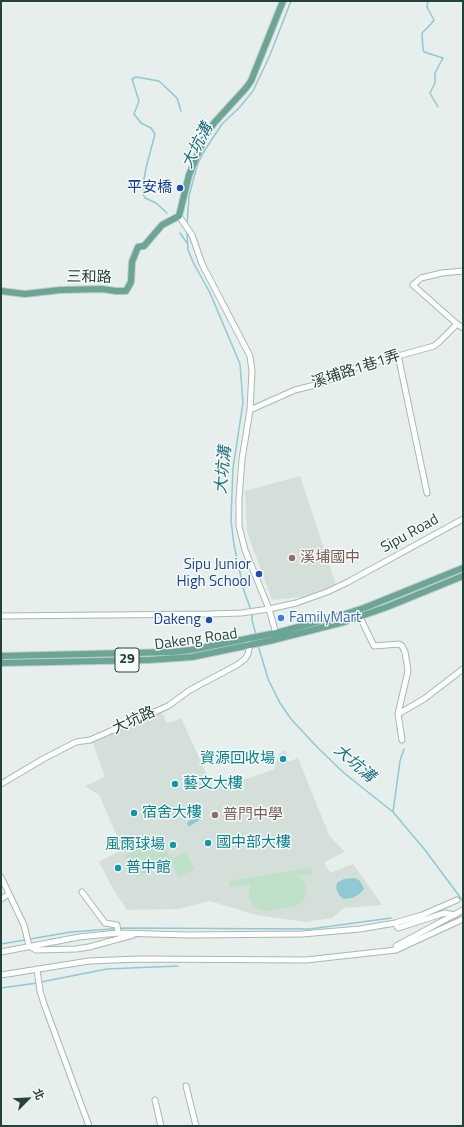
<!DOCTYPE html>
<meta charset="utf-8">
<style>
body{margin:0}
#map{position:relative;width:464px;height:1127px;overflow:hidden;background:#e6efeb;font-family:"Titillium Web","Noto Sans TC",sans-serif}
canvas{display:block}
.frame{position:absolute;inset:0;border:2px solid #24423a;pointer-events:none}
.north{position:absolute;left:8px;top:1079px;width:40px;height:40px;-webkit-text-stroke:3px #f7fbf9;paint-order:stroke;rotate:66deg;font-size:11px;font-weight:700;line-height:16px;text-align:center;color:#24423a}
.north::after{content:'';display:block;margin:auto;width:14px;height:18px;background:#24423a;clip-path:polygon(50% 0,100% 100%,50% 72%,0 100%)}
</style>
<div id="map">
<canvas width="464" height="1127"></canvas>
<div class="frame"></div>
<div class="north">北</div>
</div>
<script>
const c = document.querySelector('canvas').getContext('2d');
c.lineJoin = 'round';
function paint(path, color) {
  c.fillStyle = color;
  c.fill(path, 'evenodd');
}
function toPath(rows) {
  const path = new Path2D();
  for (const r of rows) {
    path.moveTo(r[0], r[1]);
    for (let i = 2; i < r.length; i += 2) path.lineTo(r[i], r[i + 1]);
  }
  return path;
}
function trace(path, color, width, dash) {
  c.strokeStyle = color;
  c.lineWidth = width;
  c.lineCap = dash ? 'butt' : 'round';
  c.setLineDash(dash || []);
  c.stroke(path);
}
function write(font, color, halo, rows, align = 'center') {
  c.font = font + ' "Titillium Web","Noto Sans TC",sans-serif';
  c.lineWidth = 3;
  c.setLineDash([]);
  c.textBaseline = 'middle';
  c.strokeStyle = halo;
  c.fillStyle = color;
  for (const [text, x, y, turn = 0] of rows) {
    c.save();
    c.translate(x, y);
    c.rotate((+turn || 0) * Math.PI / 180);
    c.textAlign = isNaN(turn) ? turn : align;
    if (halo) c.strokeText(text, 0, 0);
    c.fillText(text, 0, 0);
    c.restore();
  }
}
paint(toPath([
 [300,476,336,585,303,597,272,600,247,532,245,491],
 [162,712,166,722,169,723,181,718,212,786,250,778,274,769,279,754,286,750,288,762,298,758,329,835,345,852,324,862,330,873,353,864,382,905,344,908,332,918,305,922,256,915,210,901,178,909,127,910,112,887,99,862,123,849,99,795,85,786,105,777,92,741]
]), '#d4dfda');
paint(toPath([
 [160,838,171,859,186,852,194,869,179,877,171,861,136,878,125,855],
 [311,868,312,874,299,876,305,883,306,888,306,894,304,900,299,904,294,907,265,911,260,910,251,903,249,898,249,892,251,884,230,887,229,881]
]), '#bfe0c8');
paint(toPath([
 [197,811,201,814,201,819,190,826,188,826,187,823,192,818,193,814],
 [355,878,360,881,364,889,358,895,352,898,343,899,339,895,336,888,337,883,344,879]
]), '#8ec9d4');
trace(toPath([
 [428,1,427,7,434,20,431,24,422,33,423,49,424,52,443,58,435,73,435,83,430,93,438,107],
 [167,213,156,203,145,198,143,194,143,184,146,168,155,134,151,128,141,123,134,114,139,101,132,79,136,77,159,81,177,98,181,111],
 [187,225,189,196,197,166,203,153,222,124,239,108,253,91,270,55,291,1],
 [187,231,188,250,193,262,210,293,240,364,243,403,233,468,231,520,234,545,244,591,251,610],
 [180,233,187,243],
 [252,614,252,620,256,635],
 [258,645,268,679,280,703,291,719,317,747,344,773,393,812,425,850,463,901],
 [393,812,400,761,404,749],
 [1,944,71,932,124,928,310,929,391,918],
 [41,982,107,969,178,966],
 [1,988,37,983]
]), '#8ec9d4', 1.5);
const minor = toPath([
 [179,216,192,235,202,264,250,356,252,371,250,410,242,459,239,499,239,526,245,550,269,609,277,637],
 [463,271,442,273,421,278,413,285,457,324,463,328],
 [398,355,427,493],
 [250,410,295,390,319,384,355,368,434,346,439,342,457,324],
 [1,616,210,614,241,613,269,609,296,603,327,592,348,582,463,519],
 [360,617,374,646,399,644,402,646,405,652,408,671,398,714,402,740],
 [398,714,424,699,463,669],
 [1,784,43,759,76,742,90,740,168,706,190,690,237,665,245,659,248,654,249,648,246,639],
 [1,877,24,925,29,946],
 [82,892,105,923,117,925,118,933],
 [1,899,9,894],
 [395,923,398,928,445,913,455,915],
 [29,946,36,950,76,949,89,947,133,935],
 [396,950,396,946,463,910],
 [1,952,79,937,118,933,188,935,302,934,360,929,395,923,422,915,457,900],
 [37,969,40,991,44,1004,89,1126],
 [1,975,89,961,139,959,306,960,396,950,463,919],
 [186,1086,196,1126],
 [155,1100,161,1126]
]);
const major = toPath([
 [1,291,25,294,60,290,102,289,116,291,126,291,131,282,132,262,138,247,144,246,162,225,179,216,189,175,204,139,214,123,246,88,251,81,283,1],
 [1,656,172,652,191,650,276,633,342,615,364,608,463,568],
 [1,663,149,660,192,657,269,641,344,622,387,607,463,576]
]);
trace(minor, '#a8b8b2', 7);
trace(major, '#c2cac8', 8);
trace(minor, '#fff', 5);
trace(major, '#6aa596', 6);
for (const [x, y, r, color] of [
 [180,188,4,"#1a4fb4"],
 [292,558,4,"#8d6e63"],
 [259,574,4,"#1a4fb4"],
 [281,618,4,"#3f7fe0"],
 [209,620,4,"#1a4fb4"],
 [283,759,4,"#0f9aa8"],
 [175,784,4,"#0f9aa8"],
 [134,813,4,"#0f9aa8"],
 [215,815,4,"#8d6e63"],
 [208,843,4,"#0f9aa8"],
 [173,845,4,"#0f9aa8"],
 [118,868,4,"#0f9aa8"]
]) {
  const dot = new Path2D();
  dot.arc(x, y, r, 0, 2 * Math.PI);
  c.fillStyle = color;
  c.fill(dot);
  trace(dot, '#f7fbf9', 1.5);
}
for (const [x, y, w] of [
 [127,660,24]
]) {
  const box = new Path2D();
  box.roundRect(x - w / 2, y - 12, w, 24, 3);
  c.fillStyle = '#f7fbf9';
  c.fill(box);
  trace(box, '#24423a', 1);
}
write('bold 14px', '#24423a', null, [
 ["29",127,660]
]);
write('15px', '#164399', '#f7fbf9', [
 ["平安橋",172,188],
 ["Sipu Junior",251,565],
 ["High School",251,582],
 ["Dakeng",201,620]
], 'right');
write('15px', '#24423a', '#f7fbf9', [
 ["三和路",89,278,1],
 ["溪埔路1巷1弄",356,370,-18],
 ["Sipu Road",410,534,-29],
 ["Dakeng Road",196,640,-8],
 ["大坑路",134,721,-24]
]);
write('15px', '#785e54', '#f7fbf9', [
 ["溪埔國中",300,558],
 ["普門中學",223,815]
], 'left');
write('15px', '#366cbe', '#f7fbf9', [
 ["FamilyMart",289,618]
], 'left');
write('15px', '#0d838f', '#f7fbf9', [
 ["資源回收場",275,759,"right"],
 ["藝文大樓",183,784],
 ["宿舍大樓",142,813],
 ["國中部大樓",216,843],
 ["風雨球場",165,845,"right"],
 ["普中館",126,868]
], 'left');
write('italic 16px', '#1c6f80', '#f7fbf9', [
 ["大坑溝",198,146,-63],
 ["大坑溝",224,470,-84],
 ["大坑溝",354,764,41]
]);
</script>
